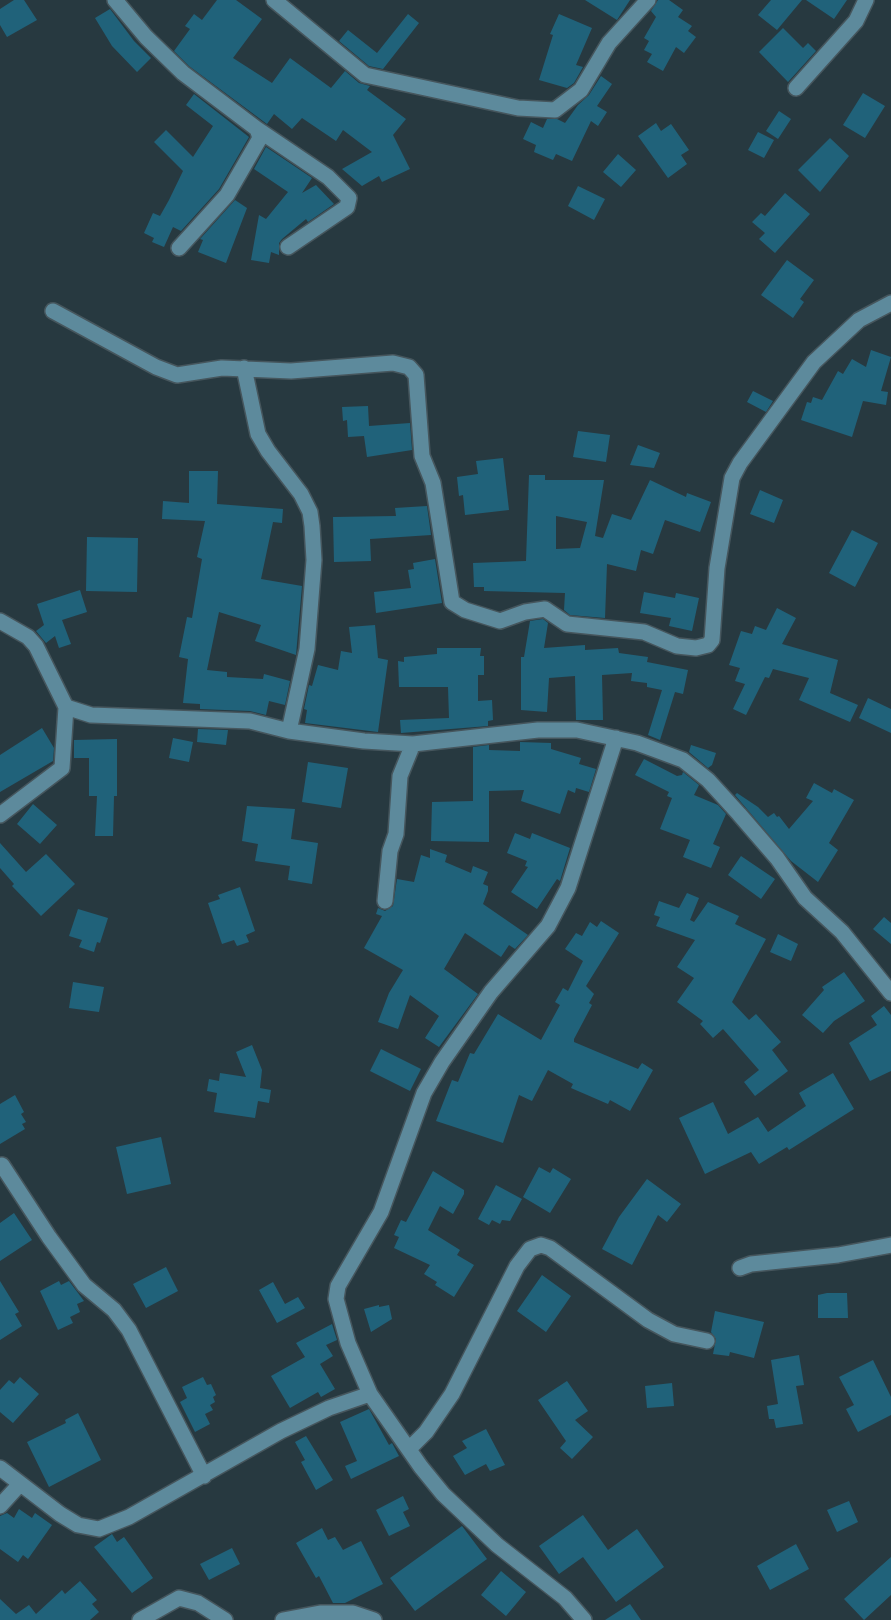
<!DOCTYPE html>
<style>
body{margin:0}
canvas{display:block;background:#273940}
</style>
<canvas width="891" height="1620"></canvas>
<script>
const c = document.querySelector('canvas').getContext('2d');
c.lineJoin = 'round';
function paint(path, color) {
  c.fillStyle = color;
  c.fill(path, 'evenodd');
}
function toPath(rows) {
  const path = new Path2D();
  for (const r of rows) {
    path.moveTo(r[0], r[1]);
    for (let i = 2; i < r.length; i += 2) path.lineTo(r[i], r[i + 1]);
  }
  return path;
}
function trace(path, color, width, dash) {
  c.strokeStyle = color;
  c.lineWidth = width;
  c.lineCap = dash ? 'butt' : 'round';
  c.setLineDash(dash || []);
  c.stroke(path);
}
paint(toPath([
 [14,0,24,0,37,20,7,37,0,25,0,9],
 [217,0,236,0,262,19,233,58,272,83,290,58,331,88,345,71,359,83,370,86,367,90,406,119,393,135,410,169,382,182,379,176,362,186,342,169,372,152,343,130,336,141,302,118,292,129,274,114,267,124,189,66,174,51,190,29,185,26,194,14,202,20],
 [585,0,630,0,617,20],
 [658,0,669,0,683,10,678,17,692,26,688,31,696,37,684,53,676,47,663,71,647,62,652,54,644,50,649,41,644,38,656,17,651,11],
 [771,0,802,0,777,30,758,15],
 [806,0,847,0,834,19],
 [110,9,134,41,151,58,137,72,112,46,95,18],
 [408,14,419,23,383,69,369,66,339,41,348,30,377,53],
 [559,14,592,28,576,65,583,67,574,83,567,88,539,80,553,35,550,34],
 [783,28,803,48,808,43,816,51,788,82,759,52],
 [601,76,612,84,597,106,607,112,598,126,591,121,572,161,556,154,553,160,534,152,536,145,523,139,531,122,543,128,547,119,557,119,565,123,578,105,589,95],
 [863,93,885,106,865,138,843,125],
 [194,94,249,137,219,189,181,231,173,227,164,247,152,242,154,238,144,233,153,213,160,216,169,200,183,171,154,142,166,130,193,157,213,126,186,105],
 [779,111,791,119,778,139,766,131],
 [656,123,661,131,671,124,689,150,681,155,687,164,668,178,638,136],
 [758,132,774,140,764,158,748,150],
 [830,138,849,156,820,192,798,170],
 [266,147,312,178,302,193,316,185,334,204,308,222,306,219,282,239,279,243,279,255,271,252,269,263,251,260,259,215,266,219,288,192,254,169],
 [618,154,636,170,621,187,603,172],
 [578,186,605,199,594,220,568,206],
 [785,193,810,214,775,253,759,239,765,233,752,222,761,213,765,216],
 [235,200,247,208,226,263,198,252,203,240,200,239],
 [787,260,814,280,800,299,804,302,793,318,761,295],
 [871,350,891,357,881,391,888,392,886,405,863,401,852,437,801,420,807,402,811,403,813,397,822,400,838,371,843,374,852,359,866,367],
 [753,391,773,401,766,412,747,402],
 [368,406,369,426,410,423,412,450,367,457,364,436,348,437,347,420,343,421,342,407],
 [578,431,610,435,606,462,573,457],
 [638,445,660,453,654,468,630,465],
 [503,458,509,510,465,515,463,495,459,496,457,477,478,474,476,461],
 [189,471,218,471,217,504,283,509,282,523,273,522,261,579,302,586,296,655,255,641,261,625,219,612,207,670,227,672,227,677,263,679,264,674,290,681,285,705,269,701,266,715,250,711,200,709,200,704,183,703,188,659,179,657,187,617,192,618,202,559,197,557,205,521,162,519,163,501,189,503],
 [529,475,545,475,545,480,604,480,595,536,603,538,612,514,631,520,650,480,686,497,687,493,711,502,700,532,665,520,653,554,641,550,636,571,607,564,605,618,570,615,564,610,565,593,484,591,484,587,474,587,473,563,526,561],
 [556,516,587,522,580,548,556,549],
 [760,490,783,500,774,523,750,514],
 [427,506,431,535,370,539,371,561,334,562,333,517,396,516,395,508],
 [852,530,878,543,855,587,829,573],
 [87,537,138,538,137,592,86,591],
 [435,559,442,603,376,613,374,592,411,588,408,570,414,569,413,563],
 [80,590,87,612,62,620,71,644,59,648,55,636,46,643,36,631,44,625,37,604],
 [644,592,675,598,676,593,699,598,692,631,669,626,671,618,640,613],
 [777,608,796,618,782,644,838,660,830,693,858,705,850,722,799,700,809,678,773,669,769,678,765,677,746,715,733,709,745,684,735,681,740,668,729,665,741,631,752,634,755,626,766,630],
 [543,619,548,623,544,648,585,645,585,650,618,648,619,653,648,657,647,662,688,670,683,694,675,692,660,740,648,735,662,690,647,687,647,683,631,681,632,673,602,675,603,720,576,720,575,676,549,678,547,712,521,710,521,657,524,657,530,621],
 [375,625,378,658,388,660,378,732,305,723,307,710,304,709,309,685,312,686,318,665,338,670,341,651,352,653,349,627],
 [437,648,481,648,480,656,484,656,484,675,478,675,478,701,492,700,493,720,488,721,488,726,401,733,400,720,449,718,448,687,399,687,398,661,404,662,404,657,437,654],
 [868,698,891,709,891,733,859,718],
 [42,728,54,748,53,761,0,792,0,755],
 [198,729,228,730,226,745,197,742],
 [173,738,193,742,189,762,169,758],
 [117,739,117,796,114,796,113,836,95,836,97,796,89,796,89,758,74,758,74,740],
 [520,742,551,743,551,749,581,758,579,764,596,769,589,792,576,788,575,793,568,790,560,814,521,801,524,790,489,791,489,842,431,841,432,802,473,801,473,747,489,745,489,750,520,751],
 [691,745,716,753,712,765,708,768,689,752],
 [644,759,677,776,682,775,683,772,699,785,694,795,718,805,726,814,713,844,720,847,711,868,683,857,690,840,660,829,672,798,667,796,669,792,635,775],
 [308,762,348,768,341,808,302,802],
 [814,783,832,793,834,789,854,800,829,843,838,850,818,882,791,861,735,795,737,793,758,807,768,817,774,813,777,817,779,816,789,829,813,801,806,798],
 [33,804,57,825,40,844,17,824],
 [247,806,295,809,291,839,318,843,312,884,288,880,290,866,255,861,258,844,242,841],
 [515,833,530,839,532,833,570,848,560,881,557,879,537,909,511,892,528,867,525,866,527,861,507,853],
 [0,843,26,872,46,854,75,884,41,916,12,886,14,884,0,868],
 [430,849,447,855,445,862,471,873,473,866,488,872,483,884,488,886,488,891,483,904,528,935,515,949,509,945,501,957,465,933,444,969,478,994,439,1047,425,1038,439,1016,410,995,398,1029,378,1022,389,993,403,970,364,948,382,916,376,914,378,908,385,911,393,906,397,879,414,882,421,855,430,858],
 [741,856,775,879,761,899,728,875],
 [240,887,255,931,246,935,249,942,237,946,234,940,222,944,208,903,220,899,218,895],
 [687,893,699,898,690,920,694,922,708,902,739,916,735,924,766,939,732,1002,749,1020,756,1014,781,1042,772,1050,788,1071,755,1096,744,1082,759,1070,723,1029,713,1038,700,1024,703,1021,677,1002,694,978,677,967,695,940,656,926,660,917,654,915,659,901,679,908],
 [78,909,108,918,100,943,97,942,94,952,79,947,82,940,69,936],
 [884,917,891,923,891,944,873,929],
 [601,921,619,933,586,986,594,994,589,1003,592,1005,574,1039,574,1042,638,1069,642,1063,653,1070,630,1111,610,1100,608,1104,571,1088,573,1084,548,1070,532,1101,519,1095,503,1143,436,1121,452,1080,458,1082,470,1053,474,1054,498,1014,541,1040,560,1005,555,1002,563,988,568,991,583,961,565,949,576,933,582,936,590,922,597,927],
 [778,934,798,944,791,961,770,952],
 [844,972,865,1001,834,1021,823,1033,802,1015,824,990,822,987],
 [73,982,104,987,99,1012,69,1008],
 [884,1006,891,1015,891,1071,870,1081,849,1043,877,1025,871,1016],
 [252,1045,262,1070,260,1088,271,1090,269,1103,258,1101,255,1118,214,1112,217,1093,207,1091,209,1079,219,1081,220,1073,246,1077,236,1052],
 [381,1049,421,1069,410,1091,370,1071],
 [833,1073,854,1109,789,1150,787,1147,759,1164,751,1152,705,1174,679,1118,713,1102,728,1134,758,1117,768,1132,806,1106,799,1093],
 [15,1095,24,1112,21,1114,26,1122,22,1124,25,1129,0,1144,0,1104],
 [161,1137,171,1184,127,1194,116,1147],
 [539,1167,550,1173,553,1168,571,1179,550,1213,523,1197],
 [433,1171,464,1190,464,1194,453,1214,440,1206,428,1230,460,1250,457,1255,474,1265,454,1297,435,1285,437,1282,424,1274,430,1265,394,1248,399,1237,394,1235,401,1220,406,1222],
 [647,1179,681,1204,667,1222,658,1215,632,1265,602,1249,619,1217],
 [496,1185,522,1199,510,1221,502,1220,500,1224,492,1220,489,1225,478,1219],
 [14,1213,32,1240,0,1261,0,1223],
 [166,1267,178,1291,146,1308,133,1284],
 [542,1275,571,1296,546,1332,517,1311],
 [0,1281,19,1312,15,1314,22,1326,0,1340],
 [59,1281,61,1285,69,1281,84,1301,77,1304,80,1312,70,1317,73,1323,58,1330,40,1291],
 [273,1282,285,1304,298,1297,305,1308,277,1323,259,1290],
 [827,1293,847,1293,848,1318,818,1318,818,1295],
 [379,1305,379,1307,389,1305,392,1319,371,1332,364,1309],
 [715,1311,764,1322,754,1358,730,1352,729,1356,713,1354,716,1339,711,1332],
 [332,1324,337,1340,326,1345,333,1356,320,1364,335,1389,321,1397,318,1392,290,1408,271,1376,305,1357,296,1343],
 [799,1355,804,1385,796,1386,803,1424,776,1428,774,1419,769,1419,767,1406,778,1404,771,1360],
 [873,1360,891,1397,891,1415,858,1432,846,1409,854,1405,839,1377],
 [20,1377,39,1394,13,1423,0,1412,0,1390,9,1380,14,1384],
 [203,1377,207,1385,211,1384,216,1395,213,1397,215,1402,210,1405,213,1410,205,1414,210,1424,195,1432,180,1402,187,1398,182,1387],
 [567,1381,588,1411,575,1420,593,1437,572,1459,560,1448,566,1441,538,1400],
 [672,1383,674,1406,647,1408,645,1386],
 [369,1409,389,1445,392,1443,399,1456,351,1479,345,1466,357,1461,340,1422],
 [78,1413,101,1460,49,1487,27,1442,66,1423,65,1420],
 [486,1429,505,1465,490,1471,486,1464,465,1475,453,1456,467,1448,462,1441],
 [306,1436,333,1480,316,1490,301,1462,305,1460,295,1442],
 [403,1496,409,1509,403,1512,410,1526,389,1536,376,1510],
 [849,1501,858,1522,837,1532,827,1510],
 [19,1509,32,1518,35,1513,52,1525,28,1559,23,1555,18,1562,0,1549,0,1516,7,1513,14,1518],
 [583,1515,608,1550,637,1529,664,1567,616,1602,583,1557,559,1574,539,1546],
 [462,1526,487,1559,415,1611,390,1578],
 [322,1528,328,1540,335,1537,343,1550,361,1541,383,1584,345,1603,333,1603,319,1576,316,1578,296,1543],
 [112,1534,117,1542,124,1537,153,1578,132,1593,94,1547],
 [796,1544,809,1569,770,1590,757,1566],
 [232,1548,240,1564,209,1580,200,1564],
 [891,1557,891,1595,864,1620,844,1599],
 [501,1571,526,1592,506,1616,481,1595],
 [80,1581,97,1600,92,1604,99,1612,90,1620,0,1620,0,1599,16,1614,29,1605,36,1614,62,1590,65,1594],
 [630,1604,641,1620,605,1620]
]), '#20627a');
const minor = toPath([
 [115,0,146,37,183,73,257,129,260,138,227,195,179,248],
 [274,0,365,75,518,108,555,110,581,90,609,43,648,0],
 [796,88,856,21,866,0],
 [257,129,328,177,349,198,347,207,288,247],
 [53,311,156,367,177,375,222,368,291,371,393,363,409,367,416,375,422,456,433,483,452,602,465,610,500,621,525,612,545,609,567,624,644,632,677,646,696,648,708,645,712,640,717,568,732,478,740,463,814,362,859,320,891,303],
 [244,368,258,434,268,451,301,494,310,512,312,526,314,560,307,649,289,731],
 [0,621,28,637,36,646,66,707,91,715,250,721,289,731,364,741,413,744,538,730,577,730,637,743,683,760,708,780,739,814,777,858,805,898,842,932,891,993],
 [0,815,62,768,66,707],
 [385,901,390,851,396,834,400,776,413,744],
 [2,1165,49,1237,84,1285,114,1310,129,1330,204,1476],
 [740,1268,751,1264,838,1255,891,1245],
 [409,1449,426,1432,452,1394,517,1266,530,1249,541,1245,550,1248,648,1320,674,1334,707,1341],
 [0,1468,60,1514,78,1525,99,1529,129,1517,281,1431,329,1408,370,1394],
 [0,1506,20,1484],
 [140,1620,179,1598,198,1603,225,1620],
 [283,1620,320,1613,353,1613,374,1620],
 [584,1620,565,1598,497,1545,443,1494,421,1467,370,1394,348,1343,336,1299,338,1286,381,1212,424,1093,442,1062,491,992,548,926,568,888,616,738]
]);
trace(minor, '#46565d', 18);
trace(minor, '#5d8a9c', 15);
</script>
